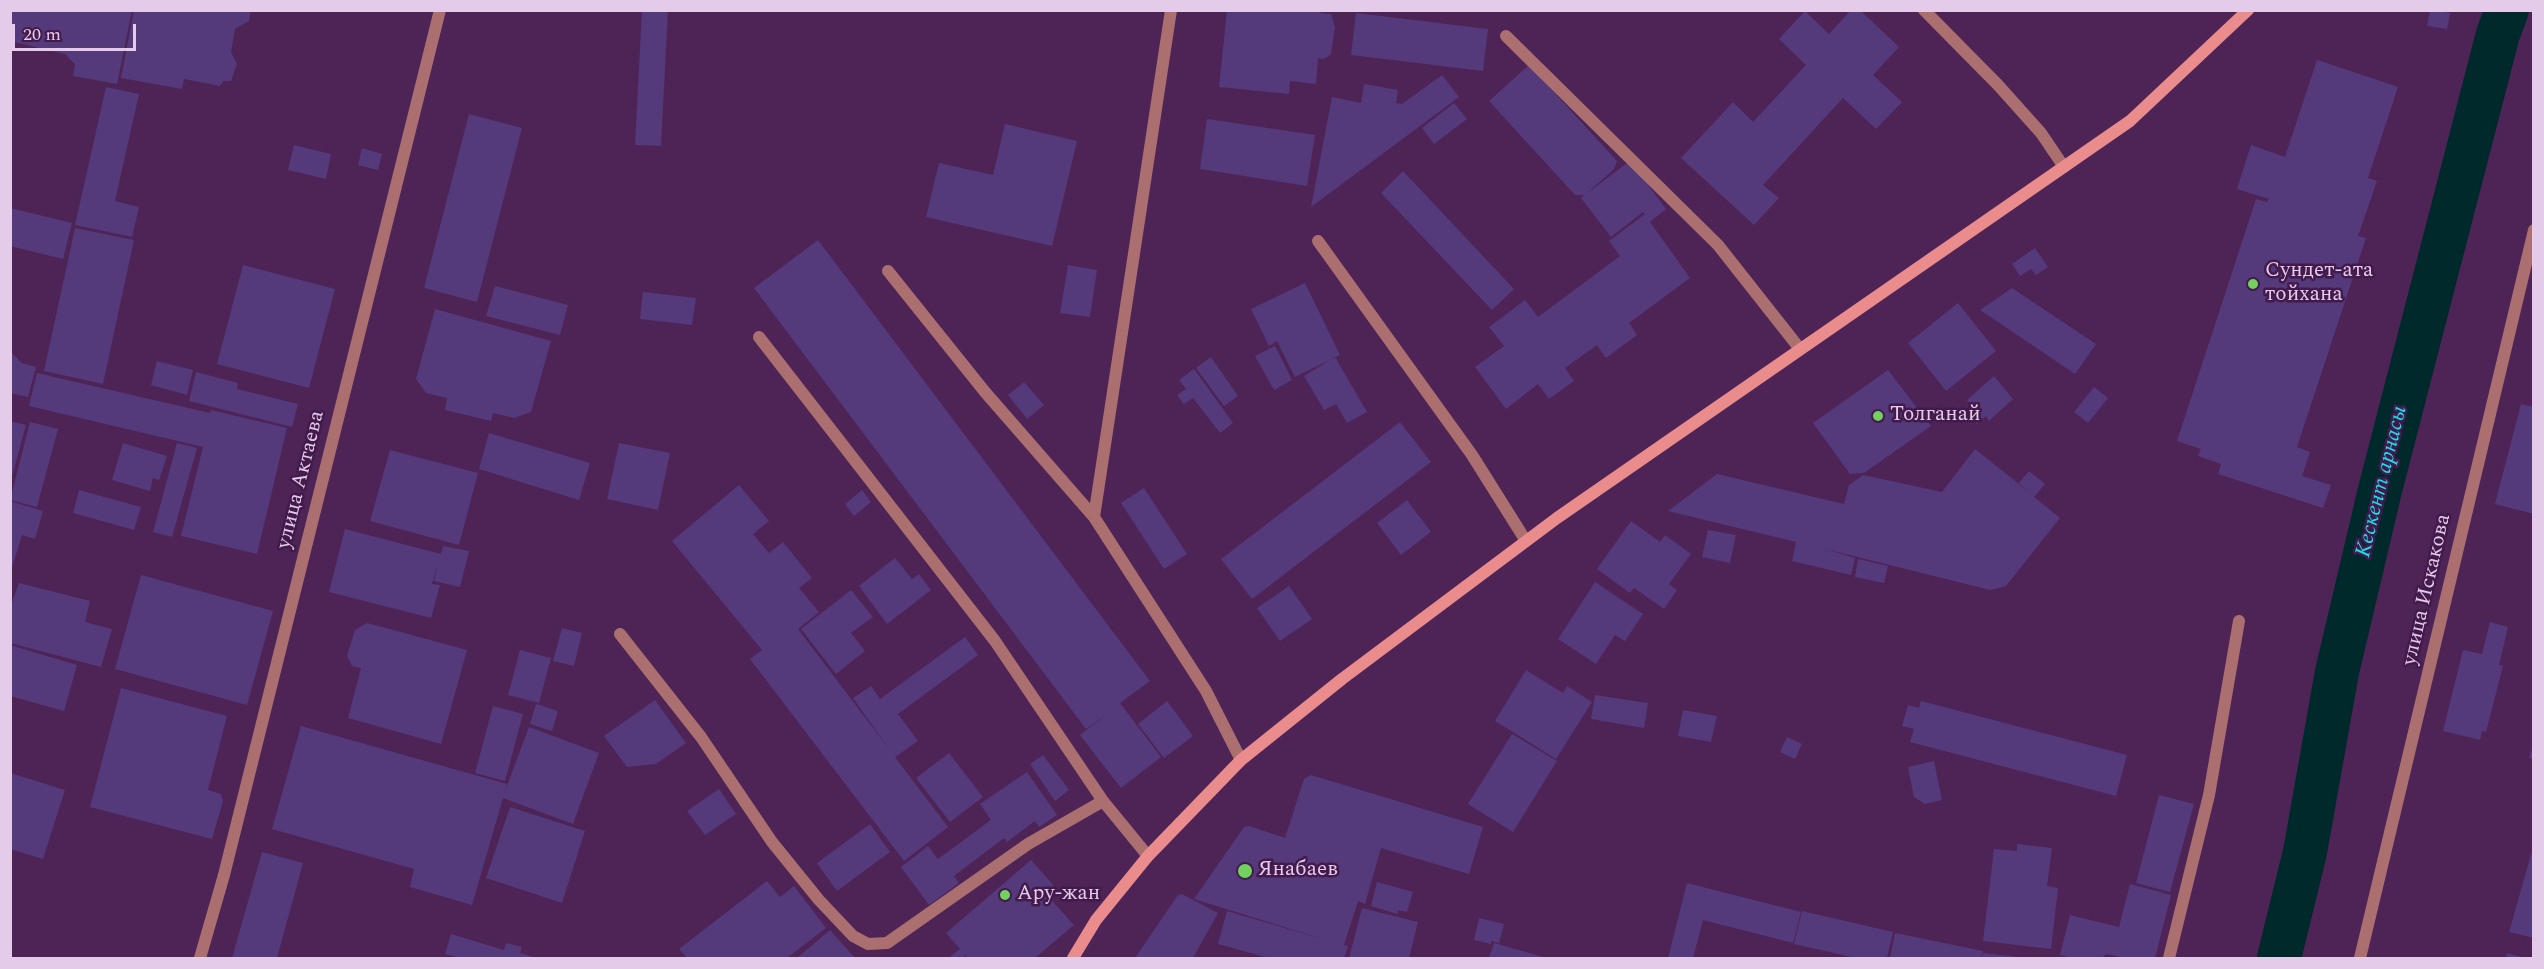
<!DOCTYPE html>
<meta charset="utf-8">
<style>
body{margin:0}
#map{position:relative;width:2544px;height:969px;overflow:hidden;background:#4e2457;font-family:Spectral,serif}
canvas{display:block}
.frame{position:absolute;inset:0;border:12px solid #e4cbe9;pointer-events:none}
.scale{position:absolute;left:12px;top:24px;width:124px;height:27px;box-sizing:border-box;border:3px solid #e4cbe9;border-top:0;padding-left:8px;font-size:18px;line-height:21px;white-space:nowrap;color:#e4cbe9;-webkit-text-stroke:4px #431a4c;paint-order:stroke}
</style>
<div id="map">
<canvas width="2544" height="969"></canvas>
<div class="frame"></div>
<div class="scale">20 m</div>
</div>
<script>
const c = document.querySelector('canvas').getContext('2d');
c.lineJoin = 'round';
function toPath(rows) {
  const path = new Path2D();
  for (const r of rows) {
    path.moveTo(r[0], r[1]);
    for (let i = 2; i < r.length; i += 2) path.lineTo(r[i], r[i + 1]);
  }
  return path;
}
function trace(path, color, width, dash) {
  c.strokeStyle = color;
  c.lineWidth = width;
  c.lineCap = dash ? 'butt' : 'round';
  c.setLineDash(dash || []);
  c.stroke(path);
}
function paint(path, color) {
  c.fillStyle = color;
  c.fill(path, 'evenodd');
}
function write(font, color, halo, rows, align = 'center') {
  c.font = font + ' Spectral,serif';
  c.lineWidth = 5;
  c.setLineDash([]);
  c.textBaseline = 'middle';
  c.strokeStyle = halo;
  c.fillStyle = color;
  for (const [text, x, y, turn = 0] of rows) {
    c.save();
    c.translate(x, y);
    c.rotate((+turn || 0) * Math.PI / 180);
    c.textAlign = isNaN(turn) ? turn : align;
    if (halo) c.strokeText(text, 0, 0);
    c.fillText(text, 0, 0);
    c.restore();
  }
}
trace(toPath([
 [2279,958,2305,852,2337,672,2380,490,2498,34,2507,10]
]), '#00292b', 44);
paint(toPath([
 [10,10,132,10,117,84,73,76,75,64,65,54,10,41],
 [134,10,251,10,249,21,235,29,231,52,237,64,231,81,223,81,220,86,184,79,182,89,121,78],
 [642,10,668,10,661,146,635,145],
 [1227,10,1320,10,1320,13,1331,14,1335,27,1331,54,1324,59,1318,58,1316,84,1290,81,1289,94,1219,87],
 [1851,10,1860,10,1899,47,1873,75,1902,102,1876,129,1843,98,1763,185,1779,198,1754,225,1681,158,1733,102,1753,122,1806,65,1779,39,1805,11,1829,34],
 [2430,10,2450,13,2447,29,2427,26],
 [1356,13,1488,29,1483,71,1351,55],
 [2317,60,2398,87,2368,178,2377,181,2358,236,2366,238,2297,447,2310,452,2302,476,2331,485,2323,508,2218,474,2221,464,2198,456,2201,449,2177,441,2256,199,2267,202,2269,199,2237,189,2251,145,2285,157],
 [1529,65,1617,161,1614,169,1586,194,1630,161,1666,209,1650,222,1690,278,1629,323,1637,335,1606,358,1597,345,1565,368,1574,381,1549,399,1538,384,1506,409,1475,367,1504,346,1489,327,1525,300,1538,317,1620,256,1609,241,1645,214,1643,212,1611,237,1581,198,1584,195,1575,195,1489,101],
 [1442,75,1459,97,1311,207,1332,97,1361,103,1364,84,1398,90,1396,103,1402,104],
 [106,87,139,94,115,201,139,207,132,237,75,225],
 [1454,103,1467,119,1434,144,1422,128],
 [469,114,522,128,477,302,424,288],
 [1207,119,1315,135,1307,186,1200,169],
 [1005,124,1077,141,1052,246,926,217,939,163,993,175],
 [294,145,331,154,326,179,288,170],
 [362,148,382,154,378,170,358,165],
 [1403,171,1514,289,1492,310,1381,193],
 [10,208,72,223,63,259,10,246],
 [75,228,134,240,103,384,44,371],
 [818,240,1150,681,1120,703,1161,757,1121,788,1080,735,1107,714,1086,729,754,288],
 [2035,248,2048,267,2036,275,2031,269,2020,276,2012,264],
 [243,265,335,289,309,388,217,364],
 [1068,265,1097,270,1090,317,1060,313],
 [1305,283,1340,355,1295,377,1277,341,1269,346,1251,309],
 [495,286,568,305,560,335,486,316],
 [2012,288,2096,344,2075,374,1980,310],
 [643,292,696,298,692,325,640,319],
 [1958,303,1996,351,1946,391,1908,343],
 [435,309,551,341,531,412,514,418,493,413,491,421,445,410,447,398,426,393,416,379],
 [1275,346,1292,380,1274,390,1255,356],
 [10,351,22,363,36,367,28,397,10,393],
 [1211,357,1238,396,1224,406,1196,368],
 [1335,357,1367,412,1347,423,1336,404,1324,410,1304,376],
 [157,361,193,370,187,395,151,385],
 [1194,369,1233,423,1220,433,1193,398,1184,404,1177,395,1186,389,1179,380],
 [1888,370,1931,426,1864,473,1850,474,1813,423],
 [196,372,238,383,237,389,298,404,292,427,189,401],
 [37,373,210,413,211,410,287,428,257,554,181,536,203,447,29,406],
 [1994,376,2013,399,1989,421,1986,416,1977,424,1966,411,1971,405,1967,400],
 [1024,382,1044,405,1027,419,1008,395],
 [2094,387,2108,398,2088,423,2074,412],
 [2521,404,2534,407,2534,514,2495,504],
 [10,421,26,425,11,480,10,480],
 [30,422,58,429,37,507,10,500],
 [1400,422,1431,462,1252,599,1221,559],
 [489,433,590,463,579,500,479,469],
 [123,443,167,456,159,480,153,478,150,491,112,480],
 [177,443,197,448,172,537,153,532],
 [619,443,670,453,658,510,607,499],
 [1975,449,2029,492,2019,483,2029,471,2045,484,2034,497,2060,518,2006,586,1990,590,1825,549,1855,558,1851,575,1792,561,1796,542,1668,511,1717,474,1844,504,1849,485,1863,475,1942,492],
 [390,450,478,473,459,545,370,521],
 [739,485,769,521,753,534,769,553,783,542,812,578,799,588,819,612,798,629,889,749,853,698,871,686,880,699,965,637,978,655,898,714,918,741,895,757,948,827,904,861,750,659,762,650,672,541],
 [1144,488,1187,554,1164,569,1121,503],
 [79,490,141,507,134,530,73,513],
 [862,490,871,502,854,516,845,504],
 [1407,500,1431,532,1401,555,1377,523],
 [10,501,43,511,35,539,22,535,11,571],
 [1631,521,1660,542,1665,535,1691,554,1669,584,1677,590,1664,609,1634,588,1630,593,1597,569],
 [345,529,441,554,443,546,469,551,460,587,434,581,438,563,432,584,440,585,431,618,329,592],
 [1708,530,1736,535,1730,563,1702,557],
 [895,558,912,579,919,574,931,590,887,624,859,586],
 [1858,559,1888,566,1884,583,1855,577],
 [141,575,273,611,247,705,115,669],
 [1595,582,1643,614,1625,641,1615,635,1596,664,1558,639],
 [19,583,90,601,85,622,112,629,101,667,10,643,10,608],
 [1289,586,1312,619,1280,641,1257,608],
 [851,590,873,617,851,633,865,651,836,674,801,629],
 [2490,622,2508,627,2499,665,2503,666,2486,732,2482,731,2480,740,2443,731,2463,650,2482,654],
 [367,623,467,650,441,744,348,718,361,668,352,666,347,656,355,630],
 [562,628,582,633,574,666,553,661],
 [10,645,77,665,64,711,10,696],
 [520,650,551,658,539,703,508,695],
 [1526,670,1563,693,1567,686,1592,702,1556,759,1495,721],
 [121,688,227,716,208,790,221,794,223,801,212,839,90,807],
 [1595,695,1648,703,1644,728,1591,719],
 [655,700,686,743,656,764,627,767,604,736],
 [1167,701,1193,736,1164,758,1138,724],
 [1921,701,2127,755,2116,796,1910,742,1914,729,1902,726,1908,705,1919,708],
 [536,704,558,711,552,731,530,724],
 [493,706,523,714,505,781,475,773],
 [1683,710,1717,716,1711,742,1678,736],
 [301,726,507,784,504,794,529,727,599,753,573,824,503,798,472,905,410,887,414,869,272,829],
 [1512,734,1557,761,1513,832,1468,804],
 [1787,737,1802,744,1795,759,1780,752],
 [2534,742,2534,759,2529,758],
 [949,753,983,797,950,822,916,778],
 [1043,755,1069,790,1055,801,1030,764],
 [1934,761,1942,800,1925,804,1914,797,1908,767],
 [1027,772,1057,815,1039,827,1035,821,1007,842,1004,838,954,876,959,883,929,905,901,867,928,846,938,859,991,820,980,804],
 [10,773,65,790,43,859,10,849],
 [1311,775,1483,827,1469,874,1381,848,1365,904,1358,901,1344,945,1348,946,1344,958,1269,958,1218,944,1227,911,1329,941,1194,899,1244,827,1249,826,1285,838,1304,779],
 [719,789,736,814,705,835,687,811],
 [2159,795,2194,804,2170,892,2136,883],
 [510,807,585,831,562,903,486,878],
 [870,824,890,852,837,891,817,863],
 [2017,844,2052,848,2047,886,2058,888,2051,949,1983,941,1994,849,2017,851],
 [2534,844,2534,938,2509,932],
 [262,852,303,863,277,958,232,958],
 [1031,860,1054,886,1045,893,1074,925,1035,958,968,958,962,953,966,958,948,958,960,949,946,933],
 [767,881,780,897,794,886,826,928,787,958,687,958,679,949],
 [1377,882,1413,892,1407,912,1398,910,1398,914,1371,906],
 [1687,883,1801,912,1793,943,1703,920,1693,958,1668,958],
 [2130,884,2171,895,2155,958,2125,958,2106,954,2102,958,2072,958,2060,955,2070,915,2119,927],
 [1182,894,1218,913,1193,958,1135,958,1178,895],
 [1362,908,1418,922,1409,958,1349,958],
 [1802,911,1893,932,1887,958,1856,958,1794,944],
 [1479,918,1504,924,1499,943,1491,941,1491,944,1474,940],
 [830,930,855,958,797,958],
 [1895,933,1983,951,1981,958,1890,958],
 [451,934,504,950,506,943,522,947,520,953,536,958,460,958,445,954],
 [1494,943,1547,958,1489,958],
 [1983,953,2018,957,2018,958,1982,958],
 [2507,953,2524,958,2506,958]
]), '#54397b');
trace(toPath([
 [1924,10,1998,85,2041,133,2064,167],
 [1506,36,1718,245,1800,349],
 [1318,241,1472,455,1526,541],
 [888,271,985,392,1094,517,1206,691,1241,760],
 [759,337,995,641,1103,801,1148,856],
 [1094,517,1171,10],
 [620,634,701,737,772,842,819,900,853,936,868,944,887,943,1028,844,1103,801],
 [200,958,224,875,440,10],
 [2169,958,2209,795,2239,621],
 [2360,958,2534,230]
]), '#ab6f6f', 12);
trace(toPath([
 [1073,958,1096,920,1148,856,1241,760,1342,679,1557,518,2130,121,2248,10]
]), '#ea8c8c', 12);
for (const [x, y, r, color] of [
 [2253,284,6,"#72d25d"],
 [1878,416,6,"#72d25d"],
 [1245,871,8,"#72d25d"],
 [1005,895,6,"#72d25d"]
]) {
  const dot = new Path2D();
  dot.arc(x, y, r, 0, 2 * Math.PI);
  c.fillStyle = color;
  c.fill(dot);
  trace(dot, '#431a4c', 2);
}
write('21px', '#e4cbe9', '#431a4c', [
 ["Сундет-ата",2265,272],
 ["тойхана",2265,296],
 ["Толганай",1890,416],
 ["Янабаев",1258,871],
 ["Ару-жан",1017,895]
], 'left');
write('21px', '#e4cbe9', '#431a4c', [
 ["улица Актаева",302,480,-76],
 ["улица Искакова",2428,590,-77]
]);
write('italic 22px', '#14e3ec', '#431a4c', [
 ["Кескент арнасы",2383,482,-76]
]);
</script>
